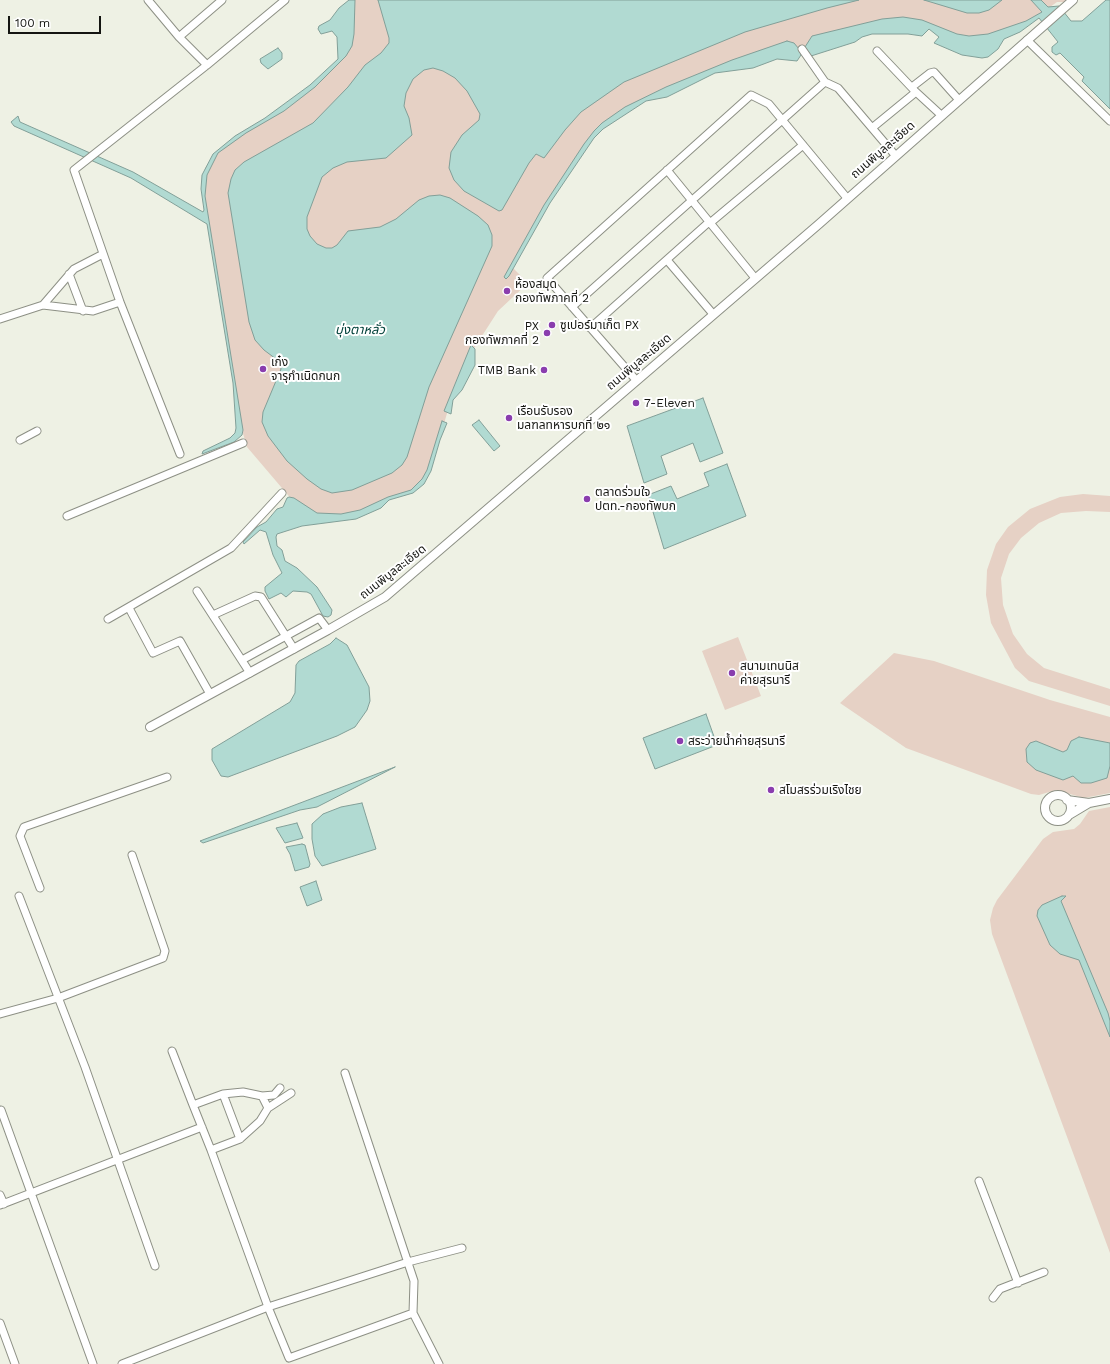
<!DOCTYPE html>
<meta charset="utf-8">
<style>
body{margin:0}
#map{position:relative;width:1110px;height:1364px;overflow:hidden;background:#eef1e4;font-family:"Work Sans",sans-serif}
canvas{display:block}
.scale{position:absolute;left:8px;top:16px;width:93px;height:18px;box-sizing:border-box;border:2px solid #141511;border-top:0;padding-left:5px;font-size:12px;line-height:14px;white-space:nowrap;color:#141511;-webkit-text-stroke:3px #fff;paint-order:stroke}
</style>
<div id="map">
<canvas width="1110" height="1364"></canvas>
<div class="scale">100 m</div>
</div>
<script>
const c = document.querySelector('canvas').getContext('2d');
c.lineJoin = 'round';
function paint(path, color) {
  c.fillStyle = color;
  c.fill(path, 'evenodd');
}
function toPath(rows) {
  const path = new Path2D();
  for (const r of rows) {
    if (r.length === 3) {
      path.moveTo(r[0] + r[2], r[1]);
      path.arc(r[0], r[1], r[2], 0, 2 * Math.PI);
      continue;
    }
    path.moveTo(r[0], r[1]);
    for (let i = 2; i < r.length; i += 2) path.lineTo(r[i], r[i + 1]);
  }
  return path;
}
function trace(path, color, width, dash) {
  c.strokeStyle = color;
  c.lineWidth = width;
  c.lineCap = dash ? 'butt' : 'round';
  c.setLineDash(dash || []);
  c.stroke(path);
}
function write(font, color, halo, rows, align = 'center') {
  c.font = font + ' "Work Sans","Noto Sans Thai",sans-serif';
  c.lineWidth = 4;
  c.setLineDash([]);
  c.textBaseline = 'middle';
  c.strokeStyle = halo;
  c.fillStyle = color;
  for (const [text, x, y, turn = 0] of rows) {
    c.save();
    c.translate(x, y);
    c.rotate((+turn || 0) * Math.PI / 180);
    c.textAlign = isNaN(turn) ? turn : align;
    if (halo) c.strokeText(text, 0, 0);
    c.fillText(text, 0, 0);
    c.restore();
  }
}
paint(toPath([
 [348,0,1068,0,1066,2,1057,2,1032,20,990,36,972,38,905,21,798,52,790,44,645,99,597,131,561,183,512,267,528,283,498,311,471,353,448,410,433,461,426,477,408,494,389,499,358,514,315,515,293,501,247,447,240,423,204,200,205,168,217,152,230,142,275,114,338,62,352,17],
 [1083,494,1110,496,1110,512,1086,511,1061,513,1039,523,1021,538,1009,554,1001,578,1003,605,1013,634,1027,654,1044,668,1110,689,1110,706,1029,681,1015,668,991,623,986,595,987,570,996,544,1008,527,1030,509,1060,497],
 [738,637,761,696,725,710,702,651],
 [894,653,934,661,1050,700,1110,717,1110,793,1084,798,1056,790,1039,795,1031,794,906,748,840,703],
 [1110,807,1110,1253,992,934,990,920,993,908,997,900,1043,839,1053,832,1074,829,1080,824,1089,811]
]), '#e6d1c5');
const water = toPath([
 [349,0,355,0,354,34,352,46,346,56,315,87,284,111,246,133,218,153,207,175,205,196,243,430,242,435,234,442,202,454,203,451,230,438,235,433,236,428,233,383,207,224,131,178,14,126,11,122,18,116,20,122,133,172,203,212,204,210,201,189,202,175,213,154,235,136,265,118,310,85,338,59,337,37,332,31,321,34,318,29,319,26,330,20,339,8,349,0],
 [378,0,859,0,827,8,745,32,624,82,581,112,565,130,544,158,536,154,529,163,502,210,499,211,464,191,454,180,449,168,451,152,462,135,479,120,480,114,467,91,455,78,443,71,433,68,424,70,413,79,406,93,404,106,409,118,412,135,386,158,347,162,333,168,322,177,307,217,307,229,310,236,317,244,326,248,332,248,337,245,348,231,380,227,396,219,419,200,429,196,440,195,450,198,478,216,488,225,492,235,492,246,429,387,407,457,402,465,392,473,352,490,332,493,321,489,307,479,287,461,268,436,262,422,263,412,281,369,280,362,264,350,255,340,249,322,228,193,231,179,235,170,244,162,313,123,348,87,365,65,381,53,389,43,389,38,378,0],
 [924,0,1002,0,989,10,979,13,967,13,924,0],
 [1031,0,1041,0,1048,7,1059,6,1071,21,1082,21,1106,0,1110,0,1110,109,1082,81,1084,77,1060,53,1056,55,1052,52,1052,47,1058,42,1039,18,1020,32,1004,39,998,49,988,57,982,58,962,55,934,43,939,37,929,29,922,36,908,34,872,34,862,37,855,42,811,56,805,47,812,36,882,19,903,17,922,20,957,34,969,36,988,34,1026,21,1042,12,1031,0],
 [787,41,794,43,799,49,801,55,797,61,777,59,753,68,715,73,667,97,646,101,603,129,594,138,550,203,509,276,506,279,504,277,544,205,584,144,594,131,602,123,625,107,666,87,732,60,787,41],
 [278,48,282,53,282,59,268,69,261,63,260,59,278,48],
 [471,345,475,349,475,365,462,390,453,400,451,414,444,411,471,345],
 [703,398,723,453,700,462,693,443,661,456,667,474,644,483,627,426,703,398],
 [479,420,500,446,494,451,472,425,479,420],
 [442,421,447,423,440,440,431,471,424,484,413,493,389,500,381,508,356,519,302,526,277,534,276,537,277,546,282,550,285,561,297,568,317,587,332,610,331,615,328,617,323,616,311,594,307,592,293,591,286,597,281,593,269,599,265,591,265,587,282,573,273,555,266,532,260,530,244,544,243,542,257,527,266,522,277,509,283,507,287,498,289,497,294,498,317,513,341,514,360,510,388,497,411,490,422,479,427,470,442,421],
 [727,464,746,516,664,549,648,495,671,486,677,499,709,486,704,473,727,464],
 [336,638,347,645,369,687,370,701,367,710,355,727,337,736,228,777,221,776,212,760,212,749,290,702,295,693,296,665,299,661,330,644,336,638],
 [706,714,717,745,655,769,643,738,706,714],
 [1079,737,1110,743,1110,766,1107,778,1091,783,1081,783,1073,776,1063,780,1036,770,1027,762,1026,749,1030,743,1036,741,1063,752,1067,750,1071,741,1079,737],
 [395,767,317,807,300,810,203,843,200,841,395,767],
 [362,803,376,849,322,866,315,856,312,839,312,824,323,814,341,807,362,803],
 [297,823,303,838,285,843,276,828,297,823],
 [302,844,305,845,310,864,309,867,295,871,290,854,286,847,302,844],
 [316,881,322,900,307,906,300,887,316,881],
 [1062,896,1066,896,1061,901,1108,1013,1110,1021,1110,1037,1079,960,1060,954,1050,945,1037,916,1038,910,1042,905,1062,896]
]);
paint(water, '#b1dad2');
trace(water, '#829f98', 1);
const minor = toPath([
 [148,0,179,37,207,65],
 [179,37,222,0],
 [1027,40,1110,121],
 [802,49,825,82,838,88,895,155],
 [877,51,914,90],
 [912,87,930,73,934,72,959,100],
 [872,128,916,92,941,115],
 [667,170,755,278],
 [710,223,803,145],
 [667,260,713,314],
 [69,274,83,311],
 [43,305,93,311,120,302],
 [572,307,825,82],
 [0,319,43,305,74,269,103,254],
 [590,328,709,222],
 [636,380,547,278,751,95,769,104,847,198],
 [20,440,37,431],
 [180,454,120,302,74,170,207,65,285,0],
 [67,516,243,443],
 [197,591,250,673],
 [129,608,153,653,180,641,210,694],
 [213,615,255,596,261,597,294,649],
 [108,619,231,548,282,493],
 [242,660,319,618,328,630],
 [40,888,20,836,24,827,167,777],
 [19,896,85,1067,155,1266],
 [0,1014,58,998,163,958,165,951,132,855],
 [172,1051,193,1105],
 [345,1073,414,1281,413,1313,439,1364],
 [223,1094,240,1139],
 [262,1096,274,1095,280,1088],
 [268,1108,291,1093],
 [1,1110,93,1364],
 [211,1150,193,1105,223,1094,243,1092,262,1096,268,1108,260,1121,240,1139,211,1150,268,1307,408,1262,462,1248],
 [979,1181,1018,1283],
 [0,1195,4,1204],
 [0,1205,202,1127],
 [993,1298,1000,1289,1044,1272],
 [0,1323,15,1364],
 [122,1364,268,1307,289,1358,413,1313]
]);
const tertiary = toPath([
 [150,727,328,630,385,597,819,224,1073,0],
 [1058,808,13],
 [1067,800,1089,803],
 [1069,815,1089,803,1110,799]
]);
trace(minor, '#8d9085', 9);
trace(tertiary, '#8d9085', 10);
trace(minor, '#fff', 7);
trace(tertiary, '#fff', 8);
for (const [x, y, r, color] of [
 [507,291,4,"#8a3dae"],
 [552,325,4,"#8a3dae"],
 [547,333,4,"#8a3dae"],
 [263,369,4,"#8a3dae"],
 [544,370,4,"#8a3dae"],
 [636,403,4,"#8a3dae"],
 [509,418,4,"#8a3dae"],
 [587,499,4,"#8a3dae"],
 [732,673,4,"#8a3dae"],
 [680,741,4,"#8a3dae"],
 [771,790,4,"#8a3dae"]
]) {
  const dot = new Path2D();
  dot.arc(x, y, r, 0, 2 * Math.PI);
  c.fillStyle = color;
  c.fill(dot);
  trace(dot, '#fff', 1.5);
}
write('12px', '#141511', '#fff', [
 ["ถนนพิบูลละเอียด",883,150,-41],
 ["ถนนพิบูลละเอียด",639,362,-40],
 ["ถนนพิบูลละเอียด",393,572,-38]
]);
write('12px', '#141511', '#fff', [
 ["ห้องสมุด",515,284],
 ["กองทัพภาคที่ 2",515,298],
 ["ซูเปอร์มาเก็ต PX",560,325],
 ["PX",539,326,"right"],
 ["กองทัพภาคที่ 2",539,340,"right"],
 ["เก๋ง",271,362],
 ["จารุกำเนิดกนก",271,376],
 ["TMB Bank",536,370,"right"],
 ["7-Eleven",644,403],
 ["เรือนรับรอง",517,411],
 ["มลฑลทหารบกที่ ๒๑",517,425],
 ["ตลาดร่วมใจ",595,492],
 ["ปตท.-กองทัพบก",595,506],
 ["สนามเทนนิส",740,666],
 ["ค่ายสุรนารี",740,680],
 ["สระว่ายนํ้าค่ายสุรนารี",688,741],
 ["สโมสรร่วมเริงไชย",779,790]
], 'left');
write('italic 13px', '#03423b', '#fff', [
 ["บุ่งตาหลั่ว",360,330]
]);
</script>
